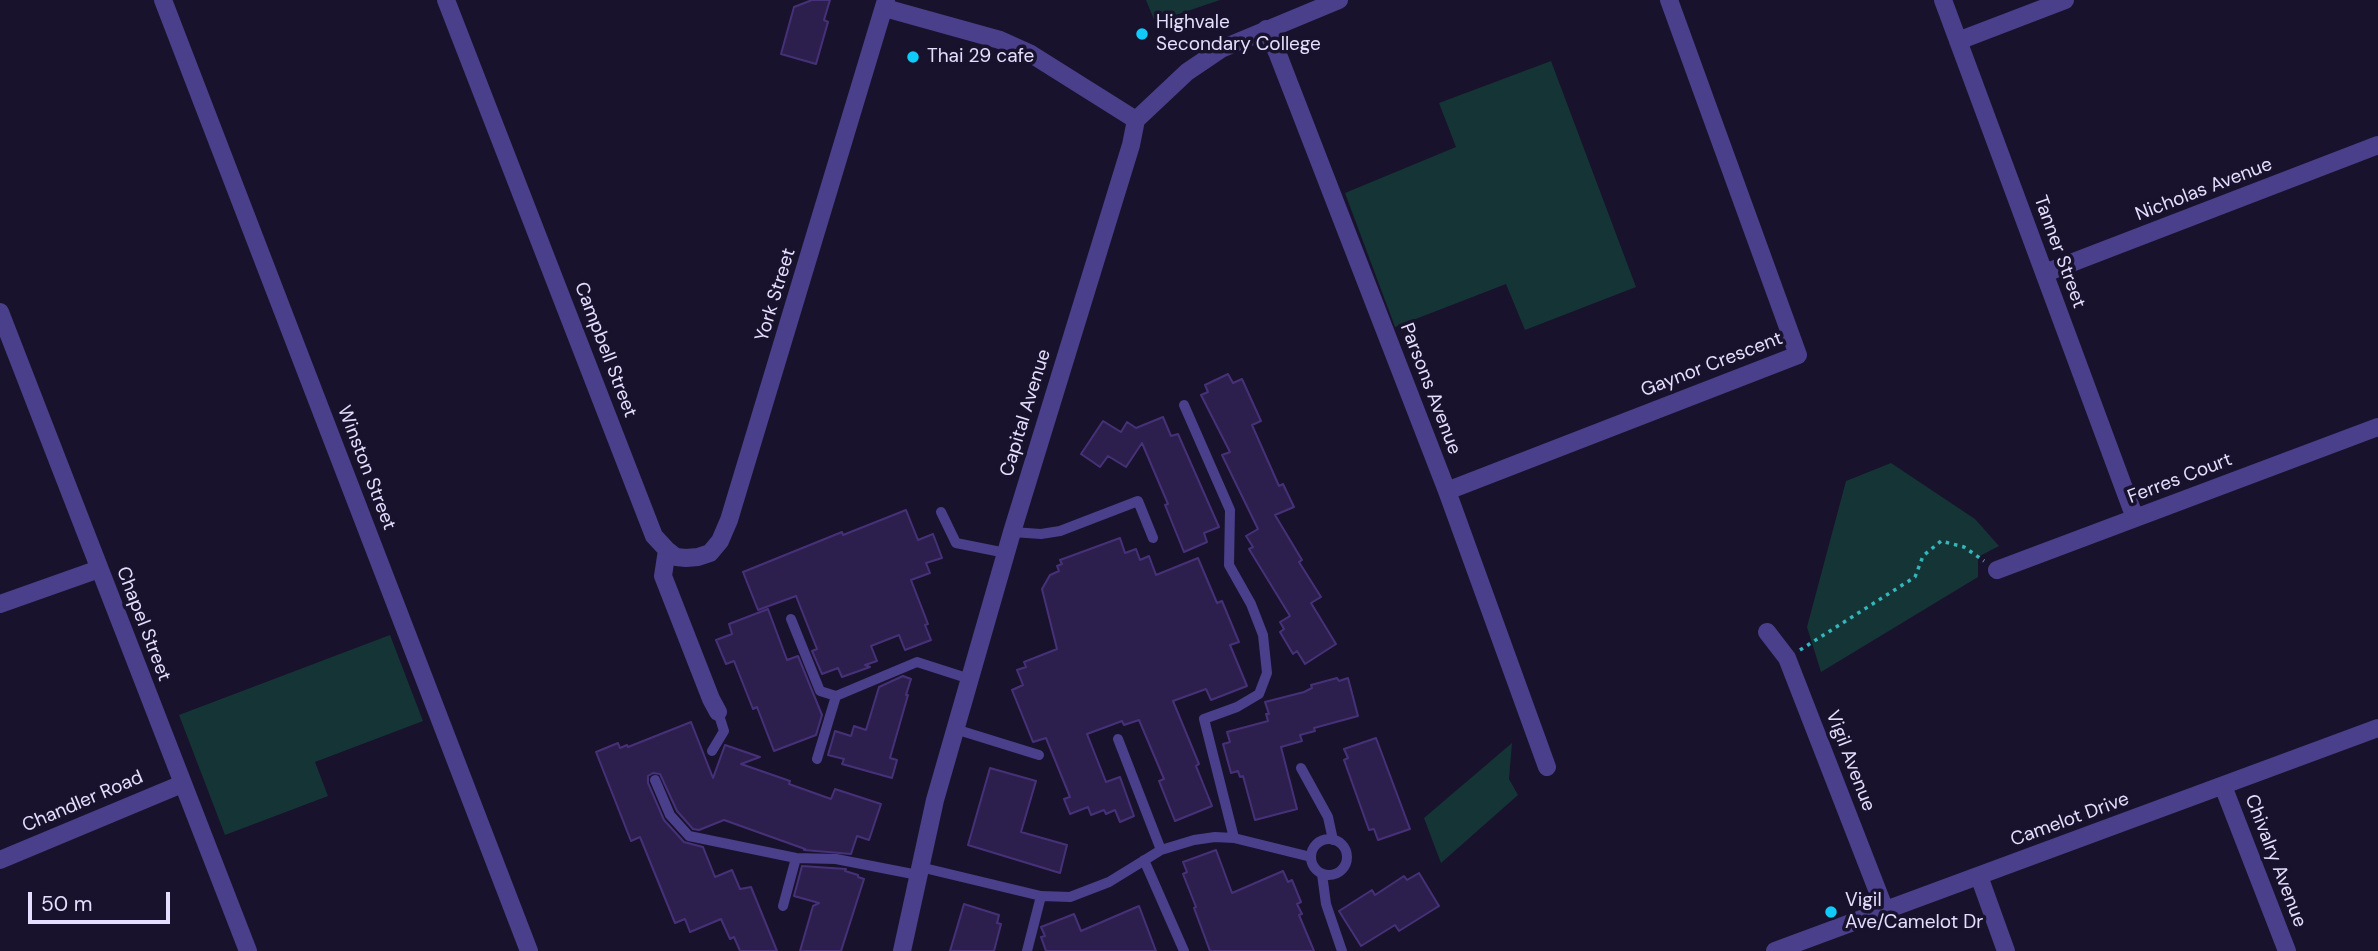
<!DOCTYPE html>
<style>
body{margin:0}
#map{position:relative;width:2378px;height:951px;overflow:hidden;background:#19122c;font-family:"DM Sans",sans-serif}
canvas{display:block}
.scale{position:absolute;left:28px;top:892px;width:142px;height:32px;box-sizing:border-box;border:4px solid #e5defe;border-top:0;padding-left:9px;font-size:21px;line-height:24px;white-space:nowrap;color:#e5defe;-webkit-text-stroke:5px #19122c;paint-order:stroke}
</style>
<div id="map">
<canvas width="2378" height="951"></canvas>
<div class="scale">50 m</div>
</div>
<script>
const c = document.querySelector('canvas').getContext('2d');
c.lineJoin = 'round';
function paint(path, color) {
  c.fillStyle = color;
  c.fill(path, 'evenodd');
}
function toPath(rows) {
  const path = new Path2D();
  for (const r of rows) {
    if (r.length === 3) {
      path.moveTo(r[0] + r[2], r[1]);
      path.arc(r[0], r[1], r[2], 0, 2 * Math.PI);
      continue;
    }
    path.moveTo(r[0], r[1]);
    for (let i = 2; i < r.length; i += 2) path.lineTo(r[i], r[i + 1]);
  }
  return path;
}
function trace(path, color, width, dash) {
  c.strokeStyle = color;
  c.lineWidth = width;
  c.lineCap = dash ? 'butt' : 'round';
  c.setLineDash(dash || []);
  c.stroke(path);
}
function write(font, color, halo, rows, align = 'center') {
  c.font = font + ' "DM Sans",sans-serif';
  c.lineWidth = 7;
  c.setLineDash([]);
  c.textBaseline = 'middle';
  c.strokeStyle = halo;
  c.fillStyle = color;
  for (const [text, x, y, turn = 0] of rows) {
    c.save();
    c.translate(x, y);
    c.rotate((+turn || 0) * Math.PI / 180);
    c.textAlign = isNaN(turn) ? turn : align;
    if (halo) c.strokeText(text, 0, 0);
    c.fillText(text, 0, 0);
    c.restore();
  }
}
paint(toPath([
 [1146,0,1220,0,1155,22],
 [1551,61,1636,287,1525,330,1506,284,1395,327,1345,193,1456,147,1439,103],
 [1891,463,1975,519,1999,546,1978,557,1978,577,1821,672,1807,627,1846,481],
 [390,635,423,721,315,762,328,796,225,835,179,715],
 [1512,743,1509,779,1518,795,1441,863,1424,818]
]), '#153436');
const building = toPath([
 [812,0,830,0,824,20,828,22,816,64,781,54,794,7,812,0],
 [1228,374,1233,383,1242,379,1261,421,1252,425,1279,486,1283,484,1294,507,1275,515,1302,560,1299,562,1321,597,1311,603,1336,644,1305,664,1297,651,1293,654,1280,632,1284,629,1280,622,1290,616,1249,549,1253,547,1246,536,1258,529,1222,455,1230,452,1201,395,1208,392,1205,385,1228,374],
 [1163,417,1171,436,1178,434,1219,527,1204,533,1207,542,1184,552,1165,505,1168,504,1142,443,1126,467,1108,456,1100,467,1081,454,1103,421,1121,432,1127,422,1136,428,1163,417],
 [906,510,918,540,933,534,942,558,926,563,930,573,911,580,928,624,925,625,931,640,905,650,899,635,871,646,877,661,865,665,870,667,842,677,838,668,822,674,812,651,817,649,796,596,758,610,743,572,842,532,843,535,906,510],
 [1120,538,1125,553,1136,549,1140,560,1149,556,1156,575,1198,558,1217,603,1222,601,1239,642,1230,645,1247,686,1211,700,1206,689,1173,701,1199,764,1196,766,1212,806,1175,821,1159,781,1164,779,1139,720,1124,725,1122,721,1087,734,1106,782,1120,777,1134,816,1120,822,1115,810,1106,814,1104,810,1091,815,1088,807,1070,814,1064,799,1070,797,1046,738,1033,742,1012,690,1023,685,1017,670,1026,667,1024,662,1057,649,1042,589,1050,575,1059,571,1057,566,1062,564,1060,560,1120,538],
 [768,609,787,660,798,656,822,715,816,735,774,751,757,707,753,709,734,661,726,664,716,640,732,634,729,624,768,609],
 [903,676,911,679,906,695,908,695,890,758,897,760,892,778,842,764,844,759,828,755,835,731,851,736,854,726,866,730,879,687,903,676],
 [1337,678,1339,681,1348,678,1358,716,1314,728,1315,731,1300,735,1302,741,1281,747,1297,809,1255,820,1243,776,1240,777,1238,771,1231,773,1223,744,1230,742,1227,732,1268,721,1266,714,1269,714,1265,702,1304,692,1312,688,1311,685,1337,678],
 [691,722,713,778,725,745,760,757,741,764,790,781,789,784,831,799,835,789,881,804,869,840,857,836,851,854,804,850,805,849,724,820,699,830,693,829,677,811,660,774,653,773,648,776,648,783,664,820,684,842,703,847,715,877,732,870,740,889,751,887,777,951,740,951,734,937,730,939,721,919,690,932,685,919,675,923,640,837,631,841,596,752,618,743,620,748,627,745,628,747,691,722],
 [1376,738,1410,829,1378,840,1374,829,1369,830,1344,760,1348,758,1344,749,1376,738],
 [990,768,1036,781,1021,832,1067,845,1060,873,968,845,990,768],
 [1216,850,1232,893,1283,871,1288,882,1292,880,1301,902,1297,904,1302,914,1299,915,1314,951,1210,951,1194,908,1196,907,1183,874,1187,872,1183,862,1216,850],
 [802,866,846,869,845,871,858,875,858,877,864,879,841,951,800,951,813,906,819,903,794,896,802,866],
 [1419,873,1439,906,1399,931,1395,925,1361,946,1339,911,1372,890,1375,895,1404,876,1407,880,1419,873],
 [964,904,999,915,997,923,1001,924,994,951,950,951,964,904],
 [1139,906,1156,951,1046,951,1041,937,1045,936,1041,927,1074,914,1081,931,1139,906]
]);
paint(building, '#2d1f4d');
trace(building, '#463178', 2);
trace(toPath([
 [1800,650,1915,577,1923,556,1941,541,1964,547,1984,561]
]), '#34b7bc', 3.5, [3.5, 5]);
trace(toPath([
 [1184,405,1230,510,1229,565,1251,604,1263,635,1267,673,1259,694,1237,707,1204,719,1234,838],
 [941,512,956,543,1006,553],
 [1012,532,1041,534,1060,531,1138,501,1153,538],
 [791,619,820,691,836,696,917,662,970,679],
 [955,729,1039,755],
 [1118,739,1161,850],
 [712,751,724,731,718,712],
 [817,759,836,696],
 [1301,768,1328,817,1333,840],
 [655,780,670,815,689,836,796,858,836,859,918,875],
 [1329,857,18],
 [1144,860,1184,951],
 [920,867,1041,896,1070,897,1109,882,1161,850,1194,840,1215,837,1234,838,1311,857],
 [1322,874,1326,904,1342,951],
 [783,906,796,858],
 [1027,951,1041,896]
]), '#493f8a', 10);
trace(toPath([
 [163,0,529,951],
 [446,0,654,536,667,550,663,576,711,699,718,712],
 [1943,0,2135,518],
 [885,8,1000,40,1031,54,1136,120],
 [1266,29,1277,52,1447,491,1547,767],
 [1958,41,2065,0],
 [2045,273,2378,145],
 [0,312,248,951],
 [1447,491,1798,355,1669,0],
 [667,550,676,557,686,558,698,557,710,553,720,541,729,520,886,0],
 [1997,570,2378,427],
 [0,604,99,569],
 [1767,632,1787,658,1885,910],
 [2223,786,2287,951],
 [0,860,182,784],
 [1979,876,2006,951],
 [902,951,935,800,1012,532,1131,145,1136,120,1187,72,1221,49,1339,0],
 [1775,951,2378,728]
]), '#493f8a', 18);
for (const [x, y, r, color] of [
 [1142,34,7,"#10caf9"],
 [913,57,7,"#10caf9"],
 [1831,912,7,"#10caf9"]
]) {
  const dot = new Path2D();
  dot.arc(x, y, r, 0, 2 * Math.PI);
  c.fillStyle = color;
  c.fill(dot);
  trace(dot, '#19122c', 2.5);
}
write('19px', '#e5defe', '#19122c', [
 ["Highvale",1156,23],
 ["Secondary College",1156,45],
 ["Thai 29 cafe",927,57],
 ["Vigil",1845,901],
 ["Ave/Camelot Dr",1845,923]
], 'left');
write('19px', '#e5defe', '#19122c', [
 ["Nicholas Avenue",2204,190,-21],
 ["Tanner Street",2059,252,70],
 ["York Street",776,295,-73],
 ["Campbell Street",605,350,69],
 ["Gaynor Crescent",1712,365,-21],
 ["Parsons Avenue",1430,389,69],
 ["Capital Avenue",1026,413,-73],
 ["Winston Street",366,468,69],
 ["Ferres Court",2180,479,-21],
 ["Chapel Street",143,624,69],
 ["Vigil Avenue",1850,761,69],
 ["Chandler Road",83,802,-23],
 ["Camelot Drive",2070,820,-20],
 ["Chivalry Avenue",2275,861,69]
]);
</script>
